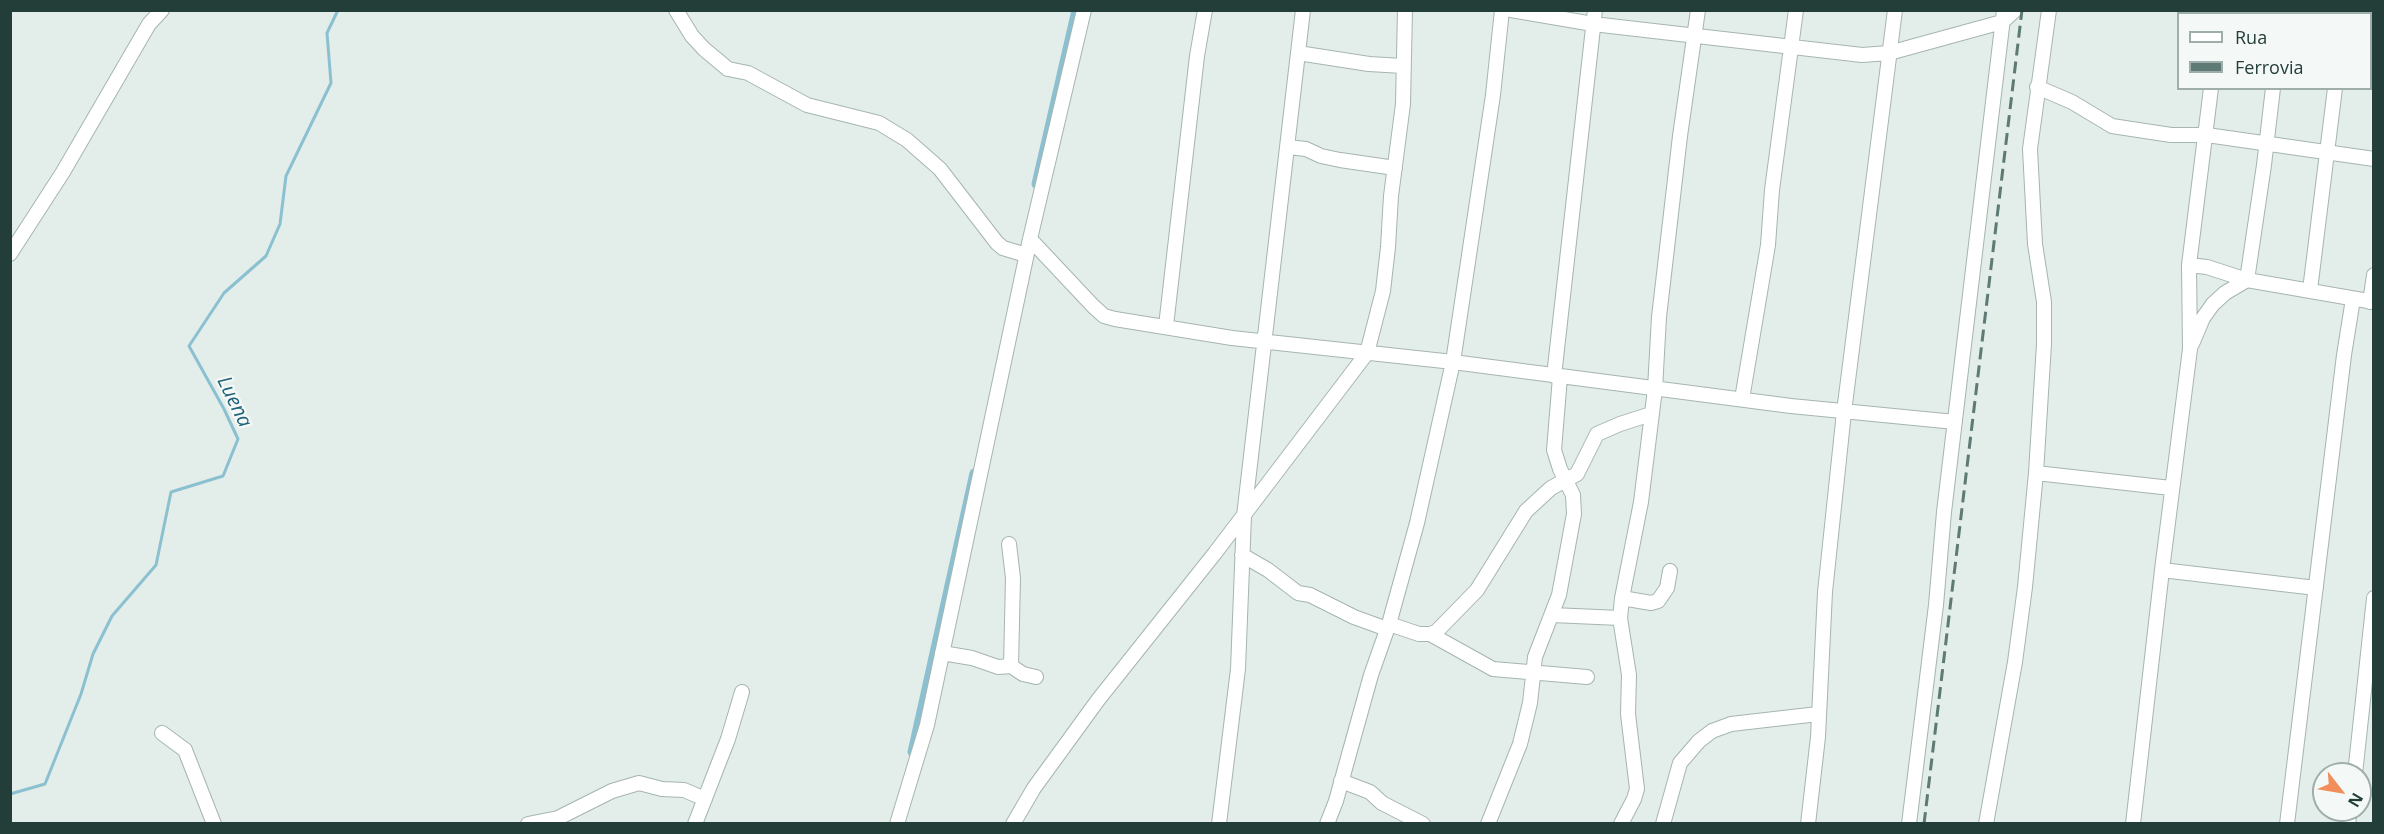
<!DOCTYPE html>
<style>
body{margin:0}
#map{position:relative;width:2384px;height:834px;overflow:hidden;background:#e3ede9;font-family:"Open Sans",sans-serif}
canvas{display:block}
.frame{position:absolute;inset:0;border:12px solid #233e39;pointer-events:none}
.legend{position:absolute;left:2177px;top:12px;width:195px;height:78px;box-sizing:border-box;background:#f4f9f7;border:2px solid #a0aeab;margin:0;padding:8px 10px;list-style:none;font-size:18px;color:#233e39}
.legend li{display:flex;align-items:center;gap:12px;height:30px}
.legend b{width:30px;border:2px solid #a0aeab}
.north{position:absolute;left:2312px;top:762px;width:60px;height:60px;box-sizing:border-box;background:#f4f9f7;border:2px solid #a0aeab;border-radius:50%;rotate:121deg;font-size:16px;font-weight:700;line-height:24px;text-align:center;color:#233e39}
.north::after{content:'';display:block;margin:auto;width:21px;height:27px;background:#f18e5c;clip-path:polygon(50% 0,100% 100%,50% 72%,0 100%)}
</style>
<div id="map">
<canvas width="2384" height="834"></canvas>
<div class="frame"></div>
<ul class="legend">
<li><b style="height:8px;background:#fff"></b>Rua</li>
<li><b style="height:8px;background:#5d7a74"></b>Ferrovia</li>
</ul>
<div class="north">N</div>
</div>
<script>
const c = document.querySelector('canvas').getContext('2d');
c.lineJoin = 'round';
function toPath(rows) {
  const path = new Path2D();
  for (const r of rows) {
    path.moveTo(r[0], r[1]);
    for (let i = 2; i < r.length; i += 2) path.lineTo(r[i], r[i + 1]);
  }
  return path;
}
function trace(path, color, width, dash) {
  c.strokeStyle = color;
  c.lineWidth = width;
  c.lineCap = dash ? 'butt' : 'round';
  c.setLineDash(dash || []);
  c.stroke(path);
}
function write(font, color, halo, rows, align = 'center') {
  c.font = font + ' "Open Sans",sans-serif';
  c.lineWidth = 4.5;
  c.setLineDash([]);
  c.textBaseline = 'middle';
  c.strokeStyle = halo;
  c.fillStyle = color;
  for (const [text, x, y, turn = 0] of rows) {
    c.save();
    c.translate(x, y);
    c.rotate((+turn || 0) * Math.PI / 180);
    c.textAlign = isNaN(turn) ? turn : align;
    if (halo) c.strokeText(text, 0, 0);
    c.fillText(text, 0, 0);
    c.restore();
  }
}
trace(toPath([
 [10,794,45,784,81,694,93,654,112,616,156,565,171,492,223,476,238,439,224,409,189,346,224,293,266,256,280,224,286,176,331,83,327,33,338,10]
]), '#8bc0d1', 3);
trace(toPath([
 [1036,184,1076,10],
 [912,752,974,473]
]), '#8bc0d1', 9);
const minor = toPath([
 [676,10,692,36,704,49,728,69,748,73,807,105,879,123,907,140,940,169,997,243,1003,248,1026,255],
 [1511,10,1593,24,1862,55,1889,53,2002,22,2015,10],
 [2308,10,2328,14],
 [2219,14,2219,10],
 [2283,14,2284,10],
 [2345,14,2346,10],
 [2370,21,2374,22],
 [1298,53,1369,64,1403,66],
 [2037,87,2072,102,2112,126,2171,135,2207,135,2374,159],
 [1288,147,1306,149,1321,156,1340,160,1395,168],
 [1030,239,1093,306,1104,316,1115,319,1232,338,1453,362,1791,406,1955,422],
 [10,254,63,172,149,24,162,10],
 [2189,265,2207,267,2247,280,2264,165,2273,88],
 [2310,290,2335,88],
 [2370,302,2374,275],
 [1166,326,1197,56,1205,10],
 [2192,344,2203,318,2213,304,2225,293,2247,280,2374,302],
 [1554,376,1595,10],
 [1742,399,1768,245,1772,190,1796,10],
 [2036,473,2171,488],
 [1009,544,1013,578,1011,666],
 [1242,555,1268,570,1298,593,1310,595,1354,617,1387,629],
 [2162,570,2316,588],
 [1622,598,1651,603,1658,601,1667,588,1670,571],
 [1552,615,1620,618],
 [1389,624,1419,634,1430,634,1436,632,1477,590,1526,511,1551,488,1577,474,1597,434,1620,424,1651,414],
 [1430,634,1493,669,1587,677],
 [942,653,972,658,998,667,1011,666,1023,674,1036,677],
 [162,733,185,750,214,824],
 [2355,774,2374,598],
 [1341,781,1370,792,1382,803,1423,824],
 [528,824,558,818,612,791,639,783,662,789,684,790,705,799],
 [695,824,728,739,742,692],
 [897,824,927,725,1030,239,1084,10],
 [1013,824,1034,788,1098,700,1215,553,1367,353,1383,291,1388,247,1391,196,1403,104,1405,10],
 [1219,824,1238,669,1244,516,1303,10],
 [1327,824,1336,801,1371,675,1389,624,1417,523,1453,362,1493,95,1502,10],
 [1488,824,1520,744,1530,703,1535,657,1559,595,1574,514,1573,495,1560,469,1554,450,1560,377],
 [1621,824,1634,799,1637,789,1628,714,1629,675,1620,618,1622,598,1641,502,1655,389,1659,317,1680,136,1698,10],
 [1663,824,1680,763,1699,741,1712,731,1731,724,1818,714],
 [1808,824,1818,737,1825,592,1844,412,1895,10],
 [1909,824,1936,605,1944,512,2004,10],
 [1986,824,2015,662,2025,587,2036,473,2044,344,2044,302,2035,244,2030,149,2049,10],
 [2133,824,2162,570,2190,349,2189,265,2211,88],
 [2287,824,2344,355,2353,299],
 [2348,824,2350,810]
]);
trace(minor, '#a6b5b1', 16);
trace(minor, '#fff', 14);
trace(toPath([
 [1924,824,2022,10]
]), '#5d7a74', 3, [12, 6]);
write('italic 20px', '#1d627a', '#f4f9f7', [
 ["Luena",234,402,64]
]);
</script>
